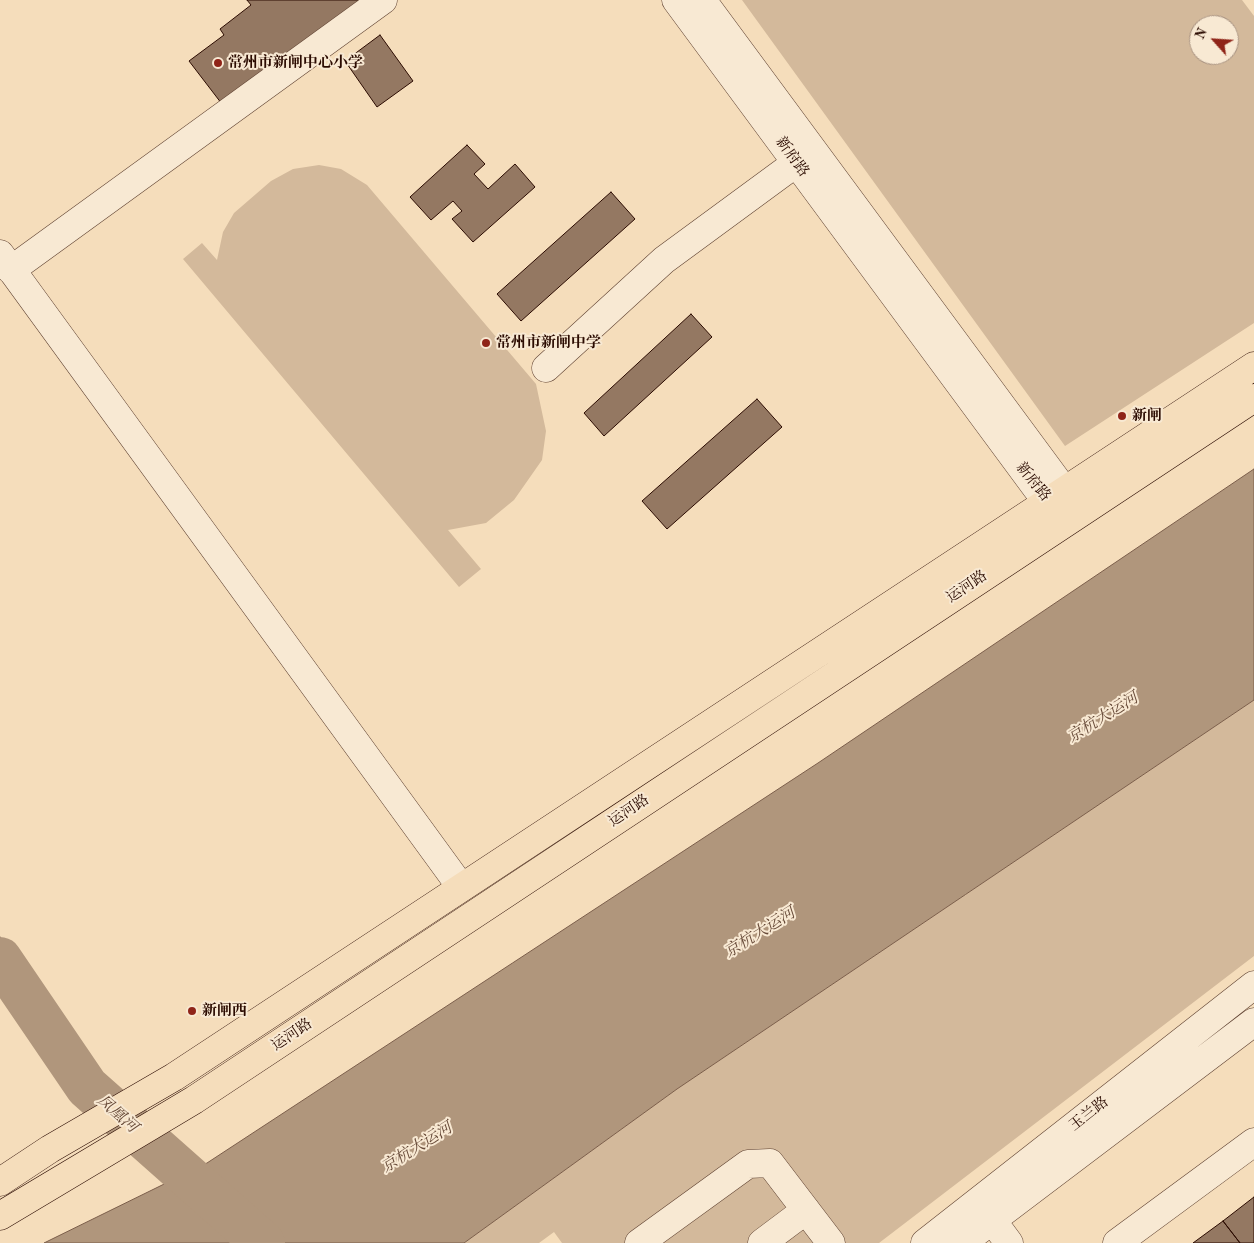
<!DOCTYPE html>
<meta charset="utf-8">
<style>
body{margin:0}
#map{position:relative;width:1254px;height:1243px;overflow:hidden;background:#f5ddbb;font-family:"Old Standard TT",serif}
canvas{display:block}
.north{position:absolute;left:1189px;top:15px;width:50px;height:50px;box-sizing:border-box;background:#f8e9d3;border:1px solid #a6907f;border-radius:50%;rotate:296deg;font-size:14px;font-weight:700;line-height:20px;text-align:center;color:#2b0b01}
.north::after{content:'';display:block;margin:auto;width:18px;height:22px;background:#8f2418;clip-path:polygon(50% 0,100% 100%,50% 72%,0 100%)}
</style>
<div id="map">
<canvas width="1254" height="1243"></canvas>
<div class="north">N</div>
</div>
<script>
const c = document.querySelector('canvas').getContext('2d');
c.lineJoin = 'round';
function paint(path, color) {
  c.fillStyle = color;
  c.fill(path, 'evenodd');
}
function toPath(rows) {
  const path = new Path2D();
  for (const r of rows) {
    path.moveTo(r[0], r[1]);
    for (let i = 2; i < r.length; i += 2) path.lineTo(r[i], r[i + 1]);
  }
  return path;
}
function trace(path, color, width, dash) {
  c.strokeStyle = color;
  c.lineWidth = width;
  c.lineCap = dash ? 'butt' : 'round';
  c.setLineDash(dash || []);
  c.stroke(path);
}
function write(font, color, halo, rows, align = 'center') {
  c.font = font + ' "Old Standard TT","Noto Serif SC",serif';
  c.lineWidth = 4;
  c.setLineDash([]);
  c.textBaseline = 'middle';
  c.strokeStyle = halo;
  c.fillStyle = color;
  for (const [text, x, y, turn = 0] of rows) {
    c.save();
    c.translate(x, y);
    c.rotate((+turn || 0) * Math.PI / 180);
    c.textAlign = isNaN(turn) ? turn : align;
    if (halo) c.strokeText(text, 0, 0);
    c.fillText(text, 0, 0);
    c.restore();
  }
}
paint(toPath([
 [742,0,1242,0,1254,16,1254,323,1065,446],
 [1199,25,1229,25,1229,55,1199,55],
 [319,165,341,169,367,185,536,384,546,431,542,460,514,500,486,523,448,530,481,569,459,587,183,259,202,243,217,260,223,232,234,213,271,181,293,169],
 [1254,700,1254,956,879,1243,562,1243,554,1232,539,1243,464,1243,677,1089]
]), '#d3b99b');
const water = toPath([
 [1254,469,1254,700,677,1089,464,1243,44,1243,207,1163,818,763,1254,469],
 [0,937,105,1086,77,1101,0,992,0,937]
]);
paint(water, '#b0967c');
trace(water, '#7b5e4b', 1);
trace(toPath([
 [0,959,87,1087,263,1243]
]), '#b0967c', 44);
const building = toPath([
 [247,0,367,0,225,108,189,61,224,35,220,29,251,5,247,0],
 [380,35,413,81,377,107,345,61,380,35],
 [467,145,485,164,474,174,488,189,515,164,535,187,473,242,452,219,462,211,453,201,431,220,410,197,467,145],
 [611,192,635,219,521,321,497,294,611,192],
 [691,314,712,337,604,436,584,413,691,314],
 [757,399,782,427,667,529,642,501,757,399],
 [1254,1197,1254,1243,1240,1243,1223,1221,1254,1197],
 [1223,1221,1240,1243,1193,1243,1223,1221]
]);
paint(building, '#947862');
trace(building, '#2b0b01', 1);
const minor = toPath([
 [676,0,1046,501,1067,516],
 [702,0,1064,490,1069,514],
 [0,254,461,887],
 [11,270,383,0],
 [546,368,664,260,796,163],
 [992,1220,1009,1243],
 [639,1243,748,1164,770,1163,831,1243],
 [762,1243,806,1210],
 [925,1243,1254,985],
 [962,1243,1254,1022],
 [1117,1243,1254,1142]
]);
const major = toPath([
 [0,1182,50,1149,174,1077,1254,366],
 [0,1216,194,1100,1254,398]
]);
trace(minor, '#5e4030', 29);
trace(major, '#2b0b01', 29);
trace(minor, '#f8e9d3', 28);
trace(major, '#f5ddbb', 28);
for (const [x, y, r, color] of [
 [218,63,5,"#8f2418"],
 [486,343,5,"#8f2418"],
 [1122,416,5,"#8f2418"],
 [192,1011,5,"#8f2418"]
]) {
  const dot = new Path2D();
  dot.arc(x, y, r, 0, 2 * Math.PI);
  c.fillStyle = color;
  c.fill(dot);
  trace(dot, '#f8e9d3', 2);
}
write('bold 15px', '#2b0b01', '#f8e9d3', [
 ["常州市新闸中心小学",228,63],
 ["常州市新闸中学",496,343],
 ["新闸",1132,416],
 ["新闸西",202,1011]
], 'left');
write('15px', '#2b0b01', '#f8e9d3', [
 ["新府路",792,157,54],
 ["新府路",1033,482,51],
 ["运河路",967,587,-34],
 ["运河路",629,811,-34],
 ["运河路",292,1035,-34],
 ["玉兰路",1089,1114,-38]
]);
write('italic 16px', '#674a38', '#f8e9d3', [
 ["京杭大运河",1103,718,-32],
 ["京杭大运河",760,933,-32],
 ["凤凰河",117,1114,41],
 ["京杭大运河",417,1148,-32]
]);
</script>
